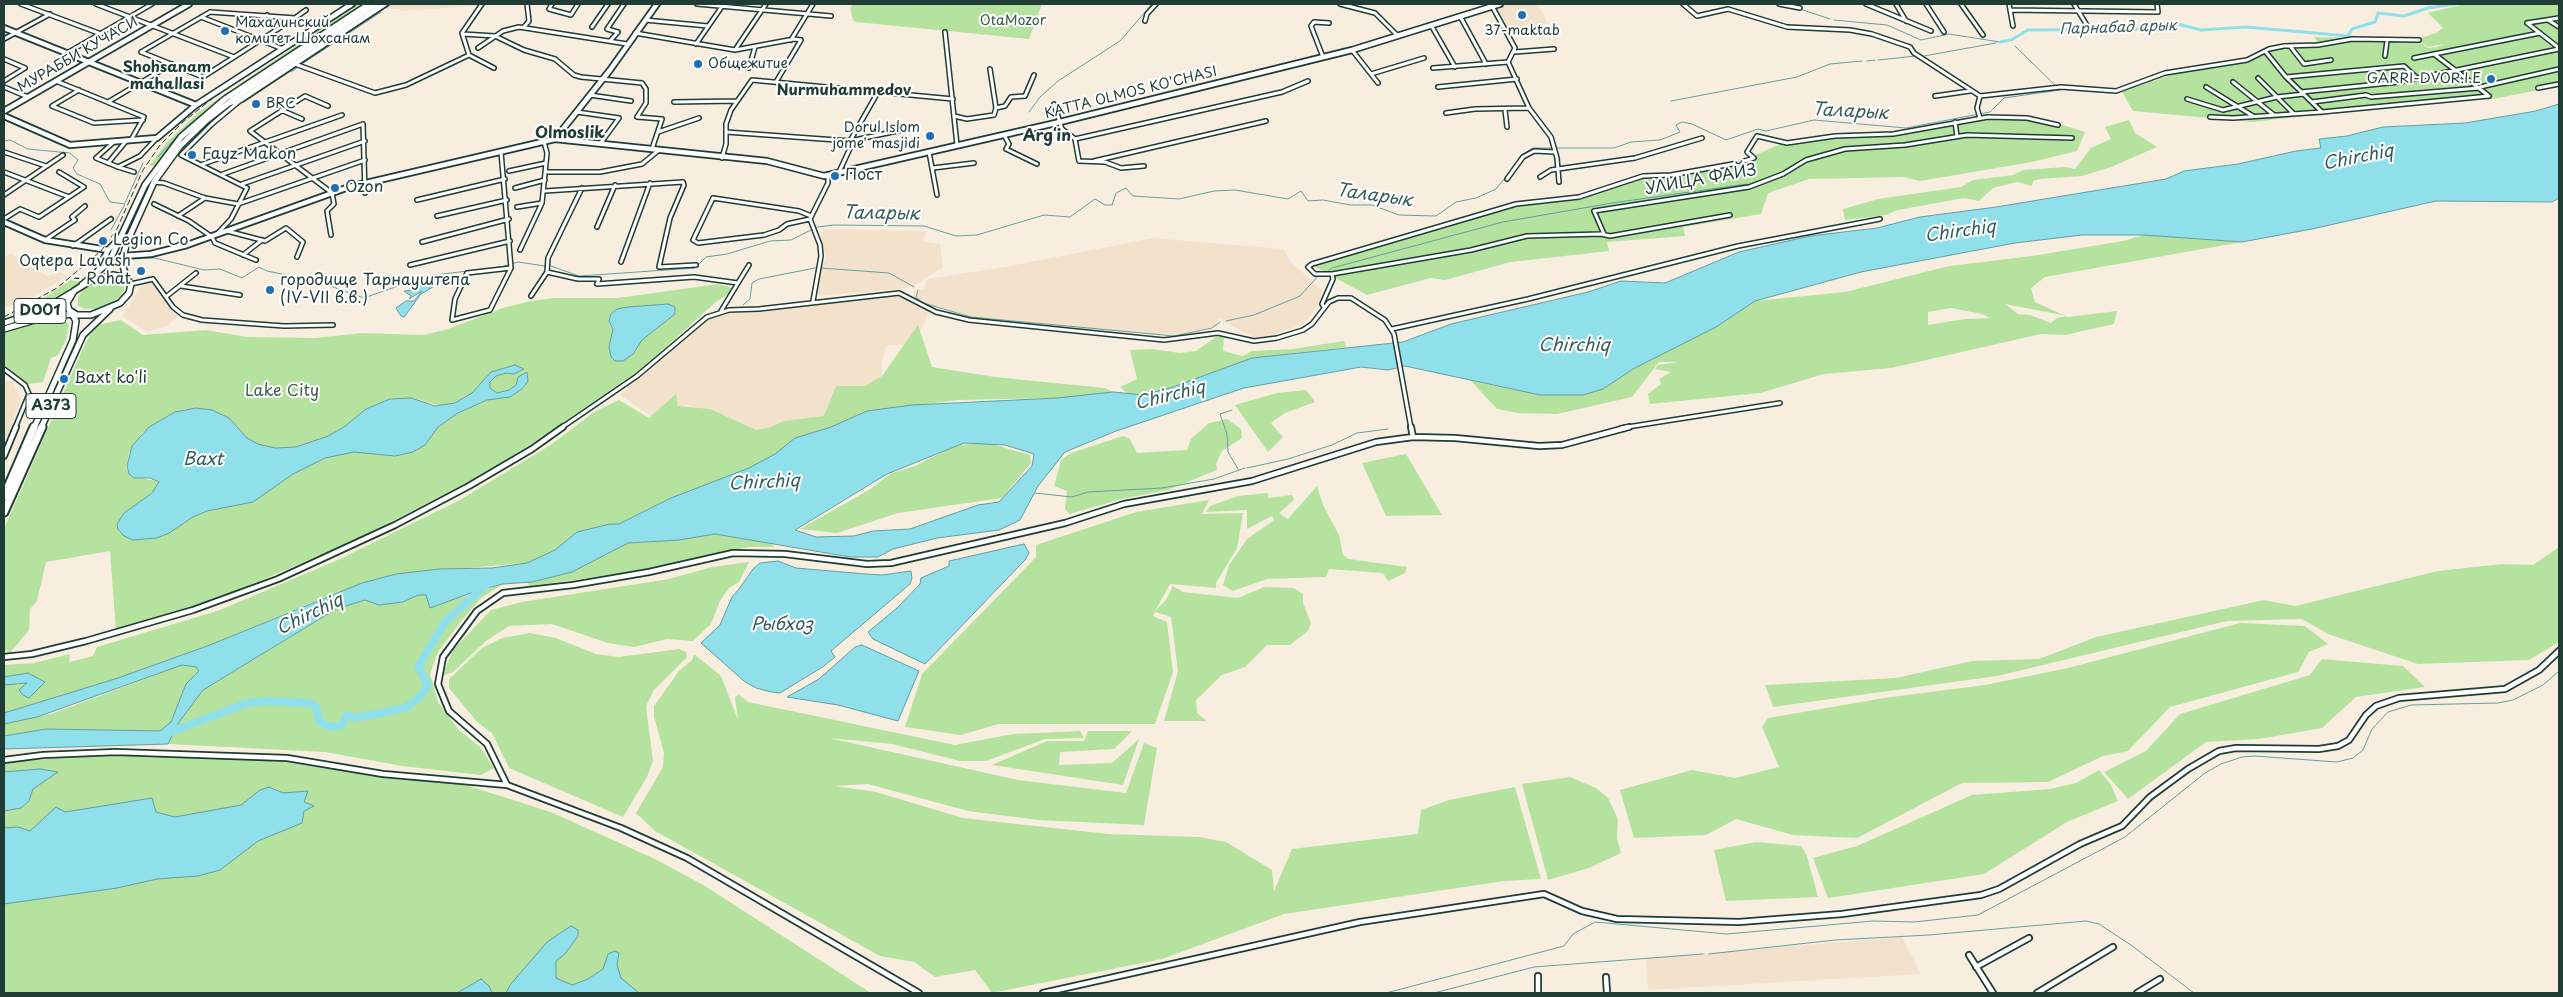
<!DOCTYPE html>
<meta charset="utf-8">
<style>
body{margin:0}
#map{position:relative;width:2563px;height:997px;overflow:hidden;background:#f8eee0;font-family:"Playpen Sans",sans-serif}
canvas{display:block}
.frame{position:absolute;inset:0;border:5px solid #1f3d34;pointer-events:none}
</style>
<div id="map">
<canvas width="2563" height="997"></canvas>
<div class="frame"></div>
</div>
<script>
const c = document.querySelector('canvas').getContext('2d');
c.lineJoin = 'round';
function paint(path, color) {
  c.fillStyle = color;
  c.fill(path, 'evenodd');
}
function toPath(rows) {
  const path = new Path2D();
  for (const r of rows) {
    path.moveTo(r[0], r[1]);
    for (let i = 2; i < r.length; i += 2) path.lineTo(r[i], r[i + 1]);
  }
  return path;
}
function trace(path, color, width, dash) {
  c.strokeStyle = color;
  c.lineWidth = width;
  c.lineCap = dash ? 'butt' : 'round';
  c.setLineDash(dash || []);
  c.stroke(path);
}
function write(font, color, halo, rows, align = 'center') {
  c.font = font + ' "Playpen Sans",sans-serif';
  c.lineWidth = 4;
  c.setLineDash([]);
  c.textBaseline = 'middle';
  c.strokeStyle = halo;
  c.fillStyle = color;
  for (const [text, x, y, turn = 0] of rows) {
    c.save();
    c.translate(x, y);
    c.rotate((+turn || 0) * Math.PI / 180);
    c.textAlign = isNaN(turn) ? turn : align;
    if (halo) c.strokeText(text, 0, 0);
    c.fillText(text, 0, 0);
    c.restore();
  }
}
paint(toPath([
 [393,4,479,4,477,6,399,11,400,9,386,9],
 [1506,4,1538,4,1548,23,1511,33,1494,7],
 [823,229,927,231,922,241,940,244,943,267,914,286,900,289,817,296,818,275,826,259,821,237],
 [1153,238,1283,249,1291,262,1323,291,1319,303,1304,324,1267,337,1253,337,1218,318,1216,326,1176,335,1106,331,971,316,923,303,915,297,914,291,925,288,927,279,1005,267],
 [10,253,47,276,60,272,67,276,29,299,4,308,4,258],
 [145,280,152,280,180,314,167,326,147,332,122,316],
 [896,295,929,312,915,344,886,345,882,363,882,382,893,407,743,435,687,404,654,418,620,395,710,318,725,313,762,312],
 [12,381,21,400,4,444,4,382],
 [1902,937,1921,974,1648,990,1646,958]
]), '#f3e2cb');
paint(toPath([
 [357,4,360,7,204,113,180,135,154,166,149,166,167,142,199,112],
 [853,4,1042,4,1029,39,856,22,853,20,850,8],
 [2464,4,2559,4,2559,86,2493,99,2426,102,2253,122,2133,111,2122,92,2185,70,2249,62,2263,52,2283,45,2318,43,2314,37,2417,40,2428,48,2437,47,2444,44,2428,47,2418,39,2436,33,2443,28,2428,13],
 [1999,115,2043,119,2085,132,2077,151,2032,162,1920,181,1904,177,1809,179,1768,193,1761,214,1683,227,1685,236,1607,242,1609,251,1511,262,1445,280,1431,278,1367,295,1308,263,1503,205,1562,201,1642,174,1665,174,1744,160,1783,143,1837,133,1894,131],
 [2129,120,2135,133,2157,147,2111,167,2082,176,2040,179,2033,181,2032,186,2017,182,1993,188,1979,201,1964,198,1898,210,1886,215,1845,220,1843,209,1878,199,1961,187,1973,180,2013,175,2024,170,2065,167,2075,169,2091,148,2111,139,2105,127],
 [2144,235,2242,242,2045,277,2031,288,2035,302,2068,317,2117,311,2114,324,2065,335,2041,334,1891,368,1824,374,1760,393,1650,404,1648,394,1661,384,1659,379,1671,372,1655,369,1658,365,1678,362,1659,362,1632,397,1557,414,1518,413,1497,409,1471,381,1540,395,1583,395,1603,388,1633,369,1716,327,1755,301,1845,292,1949,266,2032,256,2123,241],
 [2005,304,2067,316,2057,318,2051,323,2030,315,2018,314],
 [1951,308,1982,314,1990,318,1965,319,1928,325,1928,312],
 [76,276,85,279,66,293,29,312,22,315,17,312,49,295],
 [109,280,119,281,124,285,124,291,119,298,97,309,85,309,78,306,78,297,84,289,94,283],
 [718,284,732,288,731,293,717,301,644,367,536,441,487,472,360,538,220,598,116,631,110,551,46,562,37,601,30,609,29,630,10,653,4,649,4,529,80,355,91,332,98,325,121,320,143,335,206,330,247,337,315,338,363,333,424,335,448,329,503,308,531,301,555,298,618,298],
 [654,305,675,314,642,340,633,354,609,347,613,329,609,321,611,314,617,309,628,307],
 [515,365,523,369,514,374,505,373,496,376,490,382,490,388,497,393,509,390,517,383,518,377,527,373,528,377,524,388,512,396,487,400,458,413,438,427,425,445,413,452,395,456,357,451,329,457,299,470,253,502,207,511,193,517,169,533,157,538,133,540,124,536,119,531,117,524,124,513,154,491,159,482,130,475,126,468,129,453,143,432,167,416,185,409,212,410,233,422,247,438,254,443,271,448,296,447,328,436,344,427,366,409,390,399,413,398,440,406,457,402,472,393,491,372],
 [52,319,62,319,69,324,66,340,58,355,51,358,43,382,28,384,4,364,4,333],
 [918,325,932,367,995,377,1105,388,1113,392,1057,398,958,400,927,404,831,427,795,438,775,454,748,469,671,498,619,524,610,524,577,532,555,550,527,563,396,574,325,597,210,645,115,679,4,713,4,685,15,683,18,685,38,677,33,677,28,673,4,677,4,665,34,663,70,654,69,662,93,656,97,647,220,610,340,559,460,500,552,444,594,412,619,400,649,418,676,394,678,406,710,409,756,430,771,427,784,421,824,416,836,386,865,386,882,376],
 [1224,336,1223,351,1243,356,1252,351,1293,349,1344,341,1346,347,1252,358,1173,387,1144,395,1127,393,1120,387,1137,379,1130,350,1152,349,1180,353,1196,351,1216,337],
 [1306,390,1315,402,1285,413,1271,423,1283,437,1268,452,1235,405,1277,393],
 [1227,419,1241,429,1242,438,1222,451,1216,464,1217,470,1168,490,1126,498,1069,514,1065,509,1067,491,1054,486,1061,460,1071,453,1123,436,1129,438,1137,453,1187,450,1191,439,1209,423],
 [988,443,1030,455,1031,463,1002,498,898,513,837,533,800,529,869,490,892,473,915,466,957,445],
 [1406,454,1442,515,1386,516,1362,463],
 [1317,486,1323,505,1339,535,1343,555,1349,559,1407,567,1405,573,1388,581,1383,573,1329,569,1326,577,1267,579,1233,591,1223,585,1229,565,1247,539,1274,520,1272,516,1247,529,1247,510,1206,512,1210,506,1238,496,1268,493,1268,498,1292,495,1294,500,1279,513,1288,519],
 [1209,500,1202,514,1243,513,1237,548,1216,583,1216,588,1170,584,1155,611,1166,600,1173,586,1183,592,1238,598,1264,587,1294,588,1303,594,1303,603,1311,623,1308,631,1290,645,1267,645,1245,667,1222,675,1196,700,1197,713,1207,721,1164,721,1178,671,1171,617,1155,612,1153,616,1167,622,1173,672,1155,724,998,724,961,735,905,727,922,674,1036,557,1036,545,1136,512],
 [715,534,771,544,775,547,748,547,653,569,530,586,527,583,572,572,628,543,679,540],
 [2559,547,2559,642,2529,660,2418,664,2328,634,2302,619,2227,621,1997,676,1773,707,1765,685,1896,678,1972,661,2039,659,2096,637,2264,600,2295,606,2438,571,2502,564,2533,565],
 [749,562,739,582,729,588,720,601,711,624,693,641,667,639,634,647,608,643,552,624,509,626,486,641,453,672,442,676,453,650,491,610,522,602,669,579,712,567],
 [503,584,481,598,462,620,438,652,430,674,438,702,458,729,480,747,494,768,481,775,402,766,325,752,168,744,179,722,203,690,336,609,365,600,380,605,403,602,418,595,426,595,430,607],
 [2240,623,2305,626,2328,644,2309,652,2298,672,2170,707,2128,751,2103,756,2048,782,1962,783,1857,838,1793,835,1736,819,1706,835,1634,838,1620,790,1692,770,1735,778,1779,767,1762,727,1768,718,1884,698,1985,685,2068,668],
 [530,633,556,638,596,654,619,657,679,649,686,652,687,657,654,690,646,706,653,761,647,777,623,817,509,768,492,733,477,722,449,688,449,679,482,648,502,638],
 [694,654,721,676,738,720,735,697,739,695,748,702,955,745,1013,734,1080,731,1084,738,1045,739,986,761,960,761,892,744,829,738,1018,780,1126,793,1144,743,1157,748,1144,825,1038,820,968,811,868,784,835,786,876,792,963,818,1108,834,1199,837,1226,842,1272,870,1274,891,1292,849,1418,834,1421,810,1449,800,1515,787,1541,879,1504,881,1284,914,1162,959,992,993,975,970,935,977,914,962,880,956,655,831,636,813,663,767,664,753,654,717,654,706,679,671,692,660],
 [2322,659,2403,666,2425,687,2356,697,2322,728,2259,739,2206,742,2128,799,2104,772,2146,751,2180,714,2310,675],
 [182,665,196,667,199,671,186,684,171,722,160,731,46,729,4,736,4,724,54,713],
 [1088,731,1132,731,1114,749,1060,752,1059,765,1112,763,1139,739,1123,785,992,765,1047,741,1084,741],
 [108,755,223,757,284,762,383,777,462,784,507,798,553,813,655,859,705,886,871,993,4,993,4,762],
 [2099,770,2111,785,2118,801,2067,822,1984,874,1828,898,1813,858,1857,846,1972,795,2050,789,2076,783],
 [1570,777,1596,788,1608,798,1618,819,1617,839,1621,853,1589,868,1548,880,1522,784],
 [1756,842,1801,846,1807,856,1818,897,1726,901,1714,850]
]), '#b6e2a0');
const water = toPath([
 [2559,104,2559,198,2552,202,2436,201,2312,229,2242,242,2144,235,2082,235,2015,243,1861,272,1755,301,1716,327,1633,369,1603,389,1583,395,1540,395,1405,366,1388,370,1361,367,1244,388,1116,431,1065,452,1038,486,1020,520,999,530,937,538,893,549,878,557,850,557,715,534,679,540,628,543,572,572,532,582,503,584,479,590,430,608,426,595,418,595,403,602,379,605,365,600,336,609,203,690,179,722,168,744,4,749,4,736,46,729,160,731,171,722,186,684,199,671,196,667,182,665,37,717,4,724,4,713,115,679,210,645,362,583,396,574,439,569,492,568,527,563,555,550,577,532,610,524,619,524,671,498,749,468,775,454,795,438,831,427,867,411,912,405,1057,398,1113,392,1144,395,1173,387,1252,358,1403,342,1451,324,1588,292,1621,281,1665,283,1739,252,1810,236,1877,228,1920,217,1996,207,2166,179,2184,171,2238,164,2296,151,2321,148,2319,139,2347,136,2383,127,2465,123,2536,111,2559,104],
 [964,443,1005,445,1034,454,1032,466,999,502,978,505,910,529,873,531,854,536,816,537,795,530,887,474,964,443],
 [431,281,434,283,433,287,421,294,404,317,401,316,396,308,406,301,414,301,422,291,409,299,411,296,404,291,414,290,423,283,431,281],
 [668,304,675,307,675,314,642,340,633,354,623,361,615,361,611,357,609,347,613,329,609,321,611,314,617,309,628,307,668,304],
 [515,365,524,369,514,374,506,373,496,376,490,382,490,388,497,393,509,390,516,385,518,377,527,372,528,381,522,389,510,397,487,400,458,413,438,427,425,445,413,452,395,456,354,452,325,458,293,474,253,502,207,511,193,517,169,533,157,538,133,540,124,536,118,529,117,524,124,513,152,493,159,482,150,478,134,478,129,474,127,466,132,446,149,427,175,412,196,408,212,410,229,418,247,438,258,444,275,448,296,447,328,436,344,427,366,409,390,399,411,398,435,406,455,403,472,393,491,372,515,365],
 [1024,544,1029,553,1025,560,925,664,873,639,868,632,897,608,920,584,921,578,949,566,949,561,1024,544],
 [778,561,796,568,866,574,882,575,911,571,912,578,910,584,831,651,835,657,824,666,780,693,771,692,756,688,744,681,701,643,720,625,732,597,739,589,753,569,760,563,778,561],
 [862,645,919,671,898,721,838,705,787,697,819,679,855,647,862,645],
 [28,673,45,682,29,698,23,695,19,690,27,683,4,685,4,677,28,673],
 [40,769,58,772,33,789,29,801,21,808,4,811,4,772,40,769],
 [269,787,283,793,308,791,304,802,314,806,304,811,302,823,258,841,220,870,198,876,157,879,117,888,4,904,4,828,18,827,30,831,56,807,65,812,152,798,156,812,175,817,241,805,260,790,269,787],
 [571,926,578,930,578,936,565,954,556,961,556,978,572,985,588,979,603,969,608,954,615,951,619,953,617,965,621,978,639,993,506,993,510,985,547,942,571,926],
 [481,979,489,986,492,993,457,993,481,979]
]);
paint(water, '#90e0eb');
trace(water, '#639fa2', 1);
trace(toPath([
 [1773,4,1796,9],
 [386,8,392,4],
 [1800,9,1830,19],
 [1834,20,1887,25,1921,40,1949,34,2000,42],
 [2015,46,2060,90],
 [1924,56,1996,43],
 [1878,60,1916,56],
 [1867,61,1875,60],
 [302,64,381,12],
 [291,72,297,68],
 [1671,101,1797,77,1830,64,1862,61],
 [1029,112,1040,97,1058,81,1120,41,1152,4],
 [4,141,10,140,28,149,70,153,78,160,73,168,77,174,100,184,110,202,125,204,111,230],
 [158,157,184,129,220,99,360,6],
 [1518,161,1520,156,1533,148,1614,148,1631,142,1660,140,1680,132,1676,125,1682,122,1692,124,1726,140,1758,129,1766,131,1814,120,1906,128,1990,112,2004,98,2060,90],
 [125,203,143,163],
 [133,259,155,258,204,270,220,269,242,278,259,267,267,271,316,281,364,298,426,276,501,267,518,262,545,266],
 [551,266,579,276,695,268,706,257,727,254,770,241,791,240,817,227,834,225,924,226,956,236,977,235,1044,215,1070,217,1095,199,1105,205,1112,205,1116,193,1126,188,1133,196,1179,199,1214,191,1235,190,1288,199,1301,191,1308,201,1323,200,1350,205,1372,205,1399,215,1436,216,1456,202,1476,198,1496,189,1513,168],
 [821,268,889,273,914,287],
 [1327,272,1332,268,1503,222,1612,203,1747,184],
 [918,290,916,297,923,303,971,317,1174,336,1212,328,1220,322],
 [743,305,750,299,752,283,759,279,815,268],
 [1226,321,1254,315,1300,296,1319,275],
 [1232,410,1220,414,1227,434,1228,452,1238,469],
 [1247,468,1288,459,1332,445,1357,433,1388,429],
 [1035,493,1072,497,1088,492,1162,488,1214,479,1245,468],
 [1709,954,1835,940,1929,935,2086,921,2099,924,2131,945,2194,993],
 [1386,993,1564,946,1573,934,1595,922,1727,934,1873,921,1914,922,1978,915,2125,837,2205,773,2221,764,2242,757,2254,756,2337,762,2353,758,2363,750,2372,729,2388,712,2411,705,2498,703,2513,700,2543,685,2559,671],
 [1434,993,1534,967,1703,954]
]), '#639fa2', 1);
trace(toPath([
 [2000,42,2011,40,2028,30,2160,29,2178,24,2201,30,2246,27,2348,36,2352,29,2375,22,2378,13,2404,16,2428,8,2455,4]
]), '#90e0eb', 3);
trace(toPath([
 [168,733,247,703,269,701,309,703,316,707,320,722,330,727,341,726,347,715,355,718,405,708,420,697,428,685,418,667,445,622,487,584]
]), '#90e0eb', 8);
const minorFar1 = toPath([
 [21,4,101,34],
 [96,4,234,57],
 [482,4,462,33,469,55,494,68],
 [552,4,549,9,571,15,578,4],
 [697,4,831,16],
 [1340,4,1375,13,1398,36],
 [1683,4,1697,16,1728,9,1787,27,1850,30,1872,34,1910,47,1914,53,1980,96],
 [1779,4,1800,8],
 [1866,4,1931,31],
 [1896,4,1906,21],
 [1926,4,1944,32],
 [1961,4,1983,35],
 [2009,4,2013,26],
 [2074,4,2088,27],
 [1492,6,1515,48,1508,62,1529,108,1551,137,1557,158,1559,182],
 [2010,10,2158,12,2157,4],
 [210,12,295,18,203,77,141,52,210,12],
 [1460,16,1486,64],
 [201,17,283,49],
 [295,18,306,10],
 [645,20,708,26],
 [2548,20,2559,27],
 [1145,21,1147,14,1156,4],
 [2527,23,2559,48],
 [2527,23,2559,18],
 [254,24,267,15],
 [1431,25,1455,67],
 [524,27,529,21,527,4],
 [592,27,608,4],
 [945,32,957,145],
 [635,33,735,50,794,39,801,40,776,82],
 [463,34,495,36,524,50,555,59,574,75,581,77,642,83,646,89,646,103,637,117,662,119,652,149],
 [4,39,50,14],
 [791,40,813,4],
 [610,41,618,32,607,29,624,4],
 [696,44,723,5],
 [2290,46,2304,64,2331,60],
 [478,48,503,31,519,27,627,44],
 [735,50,766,4],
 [1352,50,1378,83],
 [2265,51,2286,77,2322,112],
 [1515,52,1554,49],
 [67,53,152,4],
 [2434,54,2489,96],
 [2385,56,2387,41],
 [1323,57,1311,26,1314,22,1329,23],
 [2414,58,2540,33],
 [4,59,25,68],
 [295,64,375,93,406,85,469,55],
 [749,68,755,47],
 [1433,68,1508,62],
 [1371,74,1424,58],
 [2286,77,2404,66,2417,78],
 [2258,78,2294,114],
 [4,81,25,68],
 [56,81,144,117,131,140],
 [2233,82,2274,115],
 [4,87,28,97],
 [1438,87,1517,79],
 [2206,87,2253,116],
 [2480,87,2559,69],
 [2538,88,2559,84],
 [2301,92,2399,82,2559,49],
 [590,95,631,101],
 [1935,96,1970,91],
 [2187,99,2223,110,2277,97,2304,94],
 [108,102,172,64],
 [674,102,737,101],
 [2312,102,2366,95,2371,97,2479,88],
 [1054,104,1062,129,1075,139,1079,161,1105,162,1121,168,1144,166],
 [52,106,94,123,143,120],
 [52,106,79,90],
 [328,106,305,96,250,131,332,193,334,204,327,211,331,235],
 [996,108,1005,106,1011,97,1025,96,1034,75],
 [281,110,302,119],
 [1505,110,1507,127],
 [577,112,619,118,600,144],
 [1446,113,1475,109,1529,108],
 [954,116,967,119,994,115,996,108,990,69],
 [2210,117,2233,118,2322,112,2489,96],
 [1980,118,1977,108,1980,96,2061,87,2116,91,2165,73,2247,60,2269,49,2284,46,2318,45,2352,39,2419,40],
 [1955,122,1957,136],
 [658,132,699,118],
 [726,132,850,141,878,92],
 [1004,135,1009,144,1006,149,1037,164],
 [1075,139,1282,92,1308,81],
 [115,141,96,158,118,167,140,156,157,138],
 [850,141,916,127],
 [4,152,46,166],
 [501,152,511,268],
 [929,152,937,195],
 [722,158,726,144,726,124,731,110,752,80,953,99],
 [1094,161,1266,121],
 [108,163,127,140],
 [203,164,342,115],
 [118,167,134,172],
 [933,168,974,163],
 [509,171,546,163],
 [4,172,69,197],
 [545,172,600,172,642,164,659,150],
 [839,172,853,142],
 [223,174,363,124,365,193],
 [1540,177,1551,170,1635,158,1702,138],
 [1507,179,1523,157,1534,151,1555,152],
 [154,182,164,183,205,198,238,204,365,160],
 [242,184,365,141],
 [515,188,545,180],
 [545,191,683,182,684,185,670,218,659,267,696,265],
 [4,195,63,155],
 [417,200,505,179],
 [154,204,189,221,212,237,215,243,256,260],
 [517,207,542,203],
 [178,216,205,198],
 [437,216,507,200],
 [4,219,20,209,39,217,84,187,59,172],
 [810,219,787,224,779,230,764,235,698,243,693,240,713,198,799,211,811,216],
 [597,227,615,185],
 [227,231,265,241,286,228,303,242,297,257],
 [217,234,231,219,247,188,181,155,212,124,242,99],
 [1604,234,1594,211,1749,187,1783,174,1806,160,1845,149,1905,145,1967,135,2072,138],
 [45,240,75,220,72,217,85,206],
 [422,242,509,219],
 [73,246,111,219],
 [520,250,542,203,547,153,544,142],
 [243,255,262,240],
 [621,262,650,183],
 [410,265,510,241],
 [511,268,490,310,452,320,455,299,467,273,511,268],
 [547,272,578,279,599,279,597,284,694,277,738,283,721,311],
 [1332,274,1471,250,1527,236,1601,234,1610,236,1730,215],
 [738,283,749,265],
 [131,284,153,279,173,307,183,315,202,320,284,326,333,325],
 [181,286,240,295],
 [167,296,196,273],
 [531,296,547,272,548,258,582,188],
 [813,301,821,256,820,245,810,219,828,183,828,175],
 [1324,307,1322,304,1333,279,1332,274,1315,274,1308,267,1312,264,1516,204,1579,197,1643,176,1671,175,1738,163,1754,158,1747,152,1757,136,1787,143,1835,136,1893,134,1988,117,2027,118,2058,125],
 [1392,329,1528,299,1738,246,1880,219],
 [4,369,25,385,29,394,15,428],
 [561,428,637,376,707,317,729,310,759,309,899,293,936,312,969,320,1164,340,1218,333,1254,341,1277,338,1303,330,1312,324,1329,302,1338,298,1351,298,1385,320,1394,334,1411,428],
 [1621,428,1780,403]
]);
const minor = toPath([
 [1411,427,1413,437],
 [4,456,16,427],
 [4,657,32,654,86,641,193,610,278,579,395,525,469,486,532,449,563,427],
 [4,760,43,755,116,752,287,758,383,774,507,785,621,828,687,858,919,993],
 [507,785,487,744,449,711,438,684,443,657,477,611,503,593,573,585,649,572,733,553,785,554,867,564,891,563,1065,523,1124,504,1252,481,1376,442,1413,437,1455,438,1539,446,1562,445,1629,427],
 [1969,955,1993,993],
 [1976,967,2029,938],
 [1538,976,1538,993],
 [1606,977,1607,993],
 [1043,993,1360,922,1544,894,1582,911,1617,919,1739,922,1842,914,1981,895,1999,889,2080,844,2122,826,2150,797,2188,769,2219,751,2236,748,2319,749,2338,746,2349,740,2366,715,2376,706,2399,698,2505,689,2539,670,2559,651],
 [2037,993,2113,947],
 [2137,993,2160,979]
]);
const tertiary = toPath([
 [4,28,196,105],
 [4,111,189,4],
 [4,116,70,145,157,138,196,105,352,4],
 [555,139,610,70,657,4],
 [4,222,45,240,108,250],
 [122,256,151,254,187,245,349,187,555,139,767,161,824,176,1060,122,1352,50,1500,4],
 [97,273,108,250,121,237]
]);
const secondary = toPath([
 [229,103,242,99,385,4]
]);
const trunkFar1 = toPath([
 [113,275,126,278,131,284,129,293,120,303,91,315,77,315,69,310,67,303,74,291,90,281,113,275],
 [126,278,122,261,127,242,154,182,180,146,207,120,234,99,377,4],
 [82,285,109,262,145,185,181,137,225,99,369,4],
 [4,323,45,309,71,293],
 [4,329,45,317,74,314],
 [34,428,73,340,76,321,71,312],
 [41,428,83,335,110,309]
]);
const trunk = toPath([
 [4,496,34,427],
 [4,512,42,427]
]);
trace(minorFar1, '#1f3d34', 6);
trace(minor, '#1f3d34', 8);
trace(tertiary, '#1f3d34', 8);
trace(secondary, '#1f3d34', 8);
trace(trunkFar1, '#1f3d34', 8);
trace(trunk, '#1f3d34', 11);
trace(minorFar1, '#fff', 3);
trace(minor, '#fff', 4.5);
trace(tertiary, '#fff', 4.5);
trace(secondary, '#fff', 4.5);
trace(trunkFar1, '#fff', 5);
trace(trunk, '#fff', 7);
trace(toPath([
 [4,317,57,288,101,251,117,229,143,170,160,145,183,122,213,98,357,4]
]), '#1f3d34', 1, [6, 3]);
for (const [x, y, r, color] of [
 [1522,15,5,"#1f6fb2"],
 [225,31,5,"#1f6fb2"],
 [698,64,5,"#1f6fb2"],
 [2491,79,5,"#1f6fb2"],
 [256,104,5,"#1f6fb2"],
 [930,136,5,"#1f6fb2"],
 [192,155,5,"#1f6fb2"],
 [835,176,5,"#1f6fb2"],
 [335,188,5,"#1f6fb2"],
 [103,241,5,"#1f6fb2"],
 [141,271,5,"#1f6fb2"],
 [270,290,5,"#1f6fb2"],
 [64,379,5,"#1f6fb2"]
]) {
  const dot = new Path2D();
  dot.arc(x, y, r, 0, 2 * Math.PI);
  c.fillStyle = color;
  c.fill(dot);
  trace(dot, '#fff', 2);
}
write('14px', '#3d5e4a', '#fff', [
 ["OtaMozor",1013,21]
]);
write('14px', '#1f3d34', '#fff', [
 ["Махалинский",235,23],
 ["комитет Шохcанам",235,39],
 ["37-maktab",1522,31,"center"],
 ["Общежитие",708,64],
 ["GARRI-DVOR.I.E",2481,79,"right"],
 ["BRC",266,104],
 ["Dorul Islom",920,128,"right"],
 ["jome' masjidi",920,144,"right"]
], 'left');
write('14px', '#1f3d34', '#fff', [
 ["МУРАББИ КУЧАСИ",78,55,-30],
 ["KATTA OLMOS KO'CHASI",1131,93,-14]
]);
write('italic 15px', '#365e59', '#fff', [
 ["Парнабад арык",2118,28,-2]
]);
write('bold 15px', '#1f3d34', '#fff', [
 ["Shohsanam",167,68],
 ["mahallasi",167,85],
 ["Nurmuhammedov",844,91]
]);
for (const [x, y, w] of [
 [40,311,52],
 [51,406,50]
]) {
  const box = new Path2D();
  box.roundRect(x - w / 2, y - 12.5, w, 25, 4);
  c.fillStyle = '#fff';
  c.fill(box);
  trace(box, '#1f3d34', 1);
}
write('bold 15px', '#1f3d34', null, [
 ["D001",40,311],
 ["A373",51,406]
]);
write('bold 16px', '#1f3d34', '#fff', [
 ["Olmoslik",570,134],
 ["Argʻin",1047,137]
]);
write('16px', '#1f3d34', '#fff', [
 ["Fayz Makon",202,155],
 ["Пост",845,176],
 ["Ozon",345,188],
 ["Legion Co",113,241],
 ["Oqtepa Lavash",131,262,"right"],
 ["- Rohat",131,280,"right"],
 ["городище Тарнауштепа",280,281],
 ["(IV-VII в.в.)",280,299],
 ["Baxt ko'li",74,379]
], 'left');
write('16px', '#1f3d34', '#fff', [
 ["УЛИЦА ФАЙЗ",1701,180,-10]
]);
write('16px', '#3d5e4a', '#fff', [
 ["Lake City",282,392]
]);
write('italic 18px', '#365e59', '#fff', [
 ["Таларык",1850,112,3],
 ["Chirchiq",2358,158,-11],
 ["Таларык",1374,196,8],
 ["Таларык",881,214,1],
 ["Chirchiq",1960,232,-8],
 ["Chirchiq",1574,346],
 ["Chirchiq",1170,396,-14],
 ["Baхt",203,460],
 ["Chirchiq",764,483,-3],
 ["Chirchiq",310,615,-26],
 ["Рыбхоз",782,625]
]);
</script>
